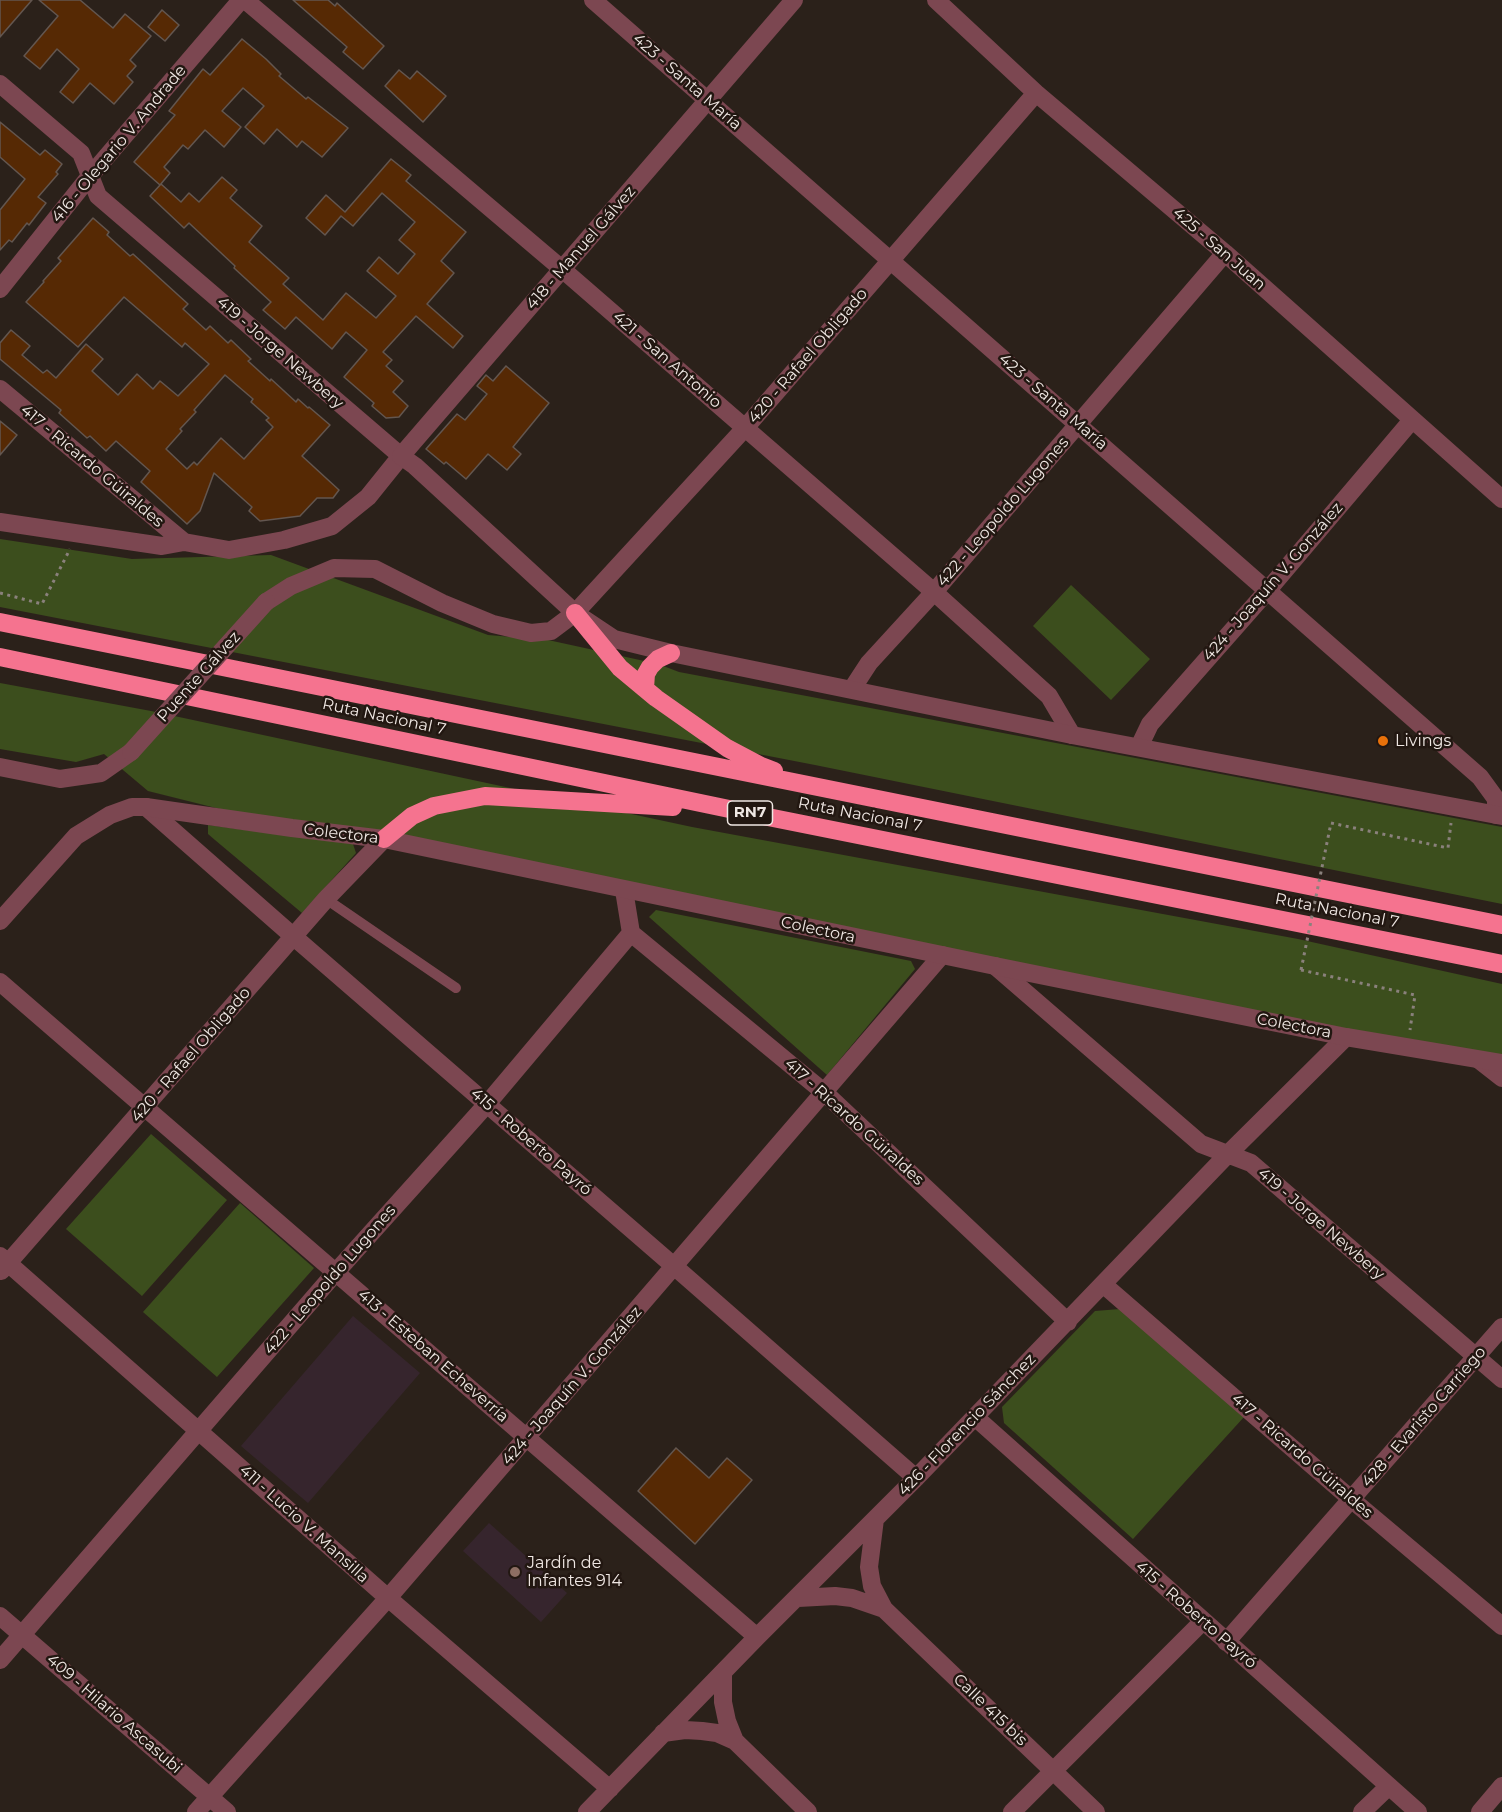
<!DOCTYPE html>
<meta charset="utf-8">
<style>
body{margin:0}
canvas{display:block;background:#2b211a}
</style>
<canvas width="1502" height="1812"></canvas>
<script>
const c = document.querySelector('canvas').getContext('2d');
c.lineJoin = 'round';
function paint(path, color) {
  c.fillStyle = color;
  c.fill(path, 'evenodd');
}
function toPath(rows) {
  const path = new Path2D();
  for (const r of rows) {
    path.moveTo(r[0], r[1]);
    for (let i = 2; i < r.length; i += 2) path.lineTo(r[i], r[i + 1]);
  }
  return path;
}
function trace(path, color, width, dash) {
  c.strokeStyle = color;
  c.lineWidth = width;
  c.lineCap = dash ? 'butt' : 'round';
  c.setLineDash(dash || []);
  c.stroke(path);
}
function write(font, color, halo, rows, align = 'center') {
  c.font = font + ' Montserrat,sans-serif';
  c.lineWidth = 5;
  c.setLineDash([]);
  c.textBaseline = 'middle';
  c.strokeStyle = halo;
  c.fillStyle = color;
  for (const [text, x, y, turn = 0] of rows) {
    c.save();
    c.translate(x, y);
    c.rotate((+turn || 0) * Math.PI / 180);
    c.textAlign = isNaN(turn) ? turn : align;
    if (halo) c.strokeText(text, 0, 0);
    c.fillText(text, 0, 0);
    c.restore();
  }
}
paint(toPath([
 [353,1316,420,1373,308,1503,241,1446],
 [489,1523,567,1593,541,1622,463,1551]
]), '#36252d');
paint(toPath([
 [0,539,132,559,271,555,488,635,548,640,658,664,679,672,1502,827,1502,904,815,765,0,607],
 [1071,585,1150,659,1111,700,1033,626],
 [0,683,151,711,692,827,1298,939,1502,984,1502,1059,224,810,148,791,104,754,76,762,0,749],
 [208,825,353,844,356,853,302,913,215,840,208,834],
 [656,910,911,961,915,969,827,1075,649,917],
 [151,1134,227,1200,142,1296,66,1229],
 [240,1203,314,1268,217,1377,143,1312],
 [1120,1309,1244,1417,1133,1539,1004,1423,1002,1407,1095,1311]
]), '#3c4e1d');
const building = toPath([
 [0,0,32,0,0,37,0,0],
 [39,0,80,0,113,28,125,14,151,36,130,60,136,66,127,76,133,82,114,104,90,83,73,103,60,92,79,69,57,49,40,69,24,56,58,16,39,0],
 [293,0,328,0,335,6,337,3,384,46,363,69,343,52,347,47,293,0],
 [162,10,179,25,165,41,148,27,162,10],
 [242,39,266,59,281,74,279,76,306,99,308,97,348,128,322,157,302,141,297,147,277,129,264,144,245,127,264,106,243,88,222,111,241,127,224,147,205,130,188,149,183,145,164,167,170,173,160,185,134,162,175,115,169,111,203,69,210,75,242,39],
 [399,70,410,79,417,71,446,96,423,122,385,86,399,70],
 [0,122,40,155,45,150,62,164,56,172,58,174,38,197,46,203,29,225,27,223,12,242,9,240,0,250,0,210,25,179,0,157,0,122],
 [391,159,411,175,406,181,466,232,441,261,454,273,427,304,463,336,453,348,416,316,383,352,392,360,386,366,403,381,393,392,408,406,399,417,386,418,372,406,374,403,344,377,367,350,346,332,332,349,296,317,285,329,263,310,271,302,234,268,235,266,189,223,184,228,150,196,161,184,181,202,189,193,199,202,222,177,237,190,230,198,262,226,249,242,289,278,283,284,323,320,346,293,376,318,396,296,367,271,379,257,398,274,415,254,399,240,415,222,382,193,353,226,341,216,325,235,306,218,326,195,345,212,391,159],
 [93,218,109,232,107,235,130,256,133,254,188,304,183,309,206,330,210,326,228,343,231,340,251,359,248,361,270,381,271,379,296,402,298,399,308,408,309,407,330,425,302,456,339,490,333,498,317,498,300,516,260,521,249,511,252,507,214,473,200,511,187,524,141,482,150,471,116,441,106,451,90,436,87,438,59,413,61,410,0,359,0,343,11,330,30,346,22,355,43,373,47,370,56,378,86,344,103,359,92,371,118,395,137,374,153,389,160,381,178,396,209,364,185,343,182,347,124,297,78,347,26,302,44,282,43,281,61,261,58,258,93,218],
 [225,375,253,399,251,402,269,418,266,420,273,427,244,459,221,438,197,465,194,462,187,469,166,449,182,431,180,429,196,412,194,410,225,375],
 [506,366,549,403,513,447,521,454,507,470,488,454,466,479,446,462,444,464,426,449,457,414,465,420,487,394,477,386,486,375,493,381,506,366],
 [0,421,17,435,0,455,0,421],
 [676,1448,709,1478,727,1458,752,1480,695,1544,638,1491,676,1448]
]);
paint(building, '#562904');
trace(building, '#63564f', 1.5);
trace(toPath([
 [0,593,42,604,70,549],
 [1331,823,1448,848,1451,823],
 [1301,970,1415,995,1410,1030]
]), '#8a817c', 3, [3, 4.5]);
trace(toPath([
 [326,899,456,988]
]), '#7c4751', 10);
trace(toPath([
 [245,0,562,269,934,592,1049,696,1072,735],
 [593,0,1480,777,1496,799,1496,815],
 [936,0,1036,93,1225,253,1502,499],
 [0,84,81,153,98,196,401,456,368,497,332,526,284,540,229,550,184,542,162,546,0,522],
 [0,289,90,176,241,0],
 [0,389,184,542],
 [575,613,745,428,1036,93],
 [852,689,869,663,934,592,1225,253],
 [1139,747,1150,724,1268,590,1412,420],
 [146,807,294,937,675,1267,916,1478],
 [631,933,825,1093,1068,1322],
 [995,966,1201,1144,1251,1163,1502,1379],
 [0,982,757,1637],
 [1479,1060,1502,1078],
 [0,1256,388,1598,610,1789],
 [1,1271,326,899,384,839],
 [1104,1285,1351,1499,1502,1626],
 [975,1417,1418,1812],
 [875,1519,869,1567,872,1586,884,1609,1096,1812],
 [798,1598,835,1596,852,1598,884,1609],
 [0,1616,227,1812],
 [1226,1642,1502,1327],
 [0,1660,336,1272,487,1104,631,933,624,890],
 [723,1672,723,1702,727,1721,735,1741,808,1812],
 [663,1733,685,1730,702,1731,717,1733,735,1741],
 [196,1812,388,1598,942,955],
 [587,1812,757,1637,916,1478,1227,1155,1346,1037],
 [1012,1812,1202,1622],
 [1362,1812,1389,1786],
 [1480,1812,1502,1786]
]), '#7c4751', 18);
trace(toPath([
 [794,0,401,456,415,466,575,613,614,639,671,653,1072,735,1502,816],
 [266,602,291,586,334,568,375,569,442,603,493,624,531,633,551,631,575,613],
 [0,767,60,779,101,773,131,752],
 [0,921,76,836,110,815,132,807,146,807,292,828,384,839,995,966,1346,1037,1502,1063]
]), '#7c4751', 18);
trace(toPath([
 [575,613,620,668,656,698,727,748,761,766,774,771],
 [0,622,1502,925],
 [0,657,758,815,1502,964],
 [645,688,646,674,650,667,658,659,671,653],
 [384,839,412,816,434,806,485,796,673,807]
]), '#f5738f', 18);
trace(toPath([
 [1301,970,1331,823]
]), '#8a817c', 3, [3, 4.5]);
trace(toPath([
 [131,752,266,602]
]), '#7c4751', 18);
for (const [x, y, r, color] of [
 [1383,741,6,"#e8710a"],
 [515,1572,6,"#8d6e63"]
]) {
  const dot = new Path2D();
  dot.arc(x, y, r, 0, 2 * Math.PI);
  c.fillStyle = color;
  c.fill(dot);
  trace(dot, '#221711', 2);
}
for (const [x, y, w] of [
 [750,813,45]
]) {
  const box = new Path2D();
  box.roundRect(x - w / 2, y - 12, w, 24, 4.5);
  c.fillStyle = '#221711';
  c.fill(box);
  trace(box, '#efe7e3', 1.5);
}
write('bold 15px', '#efe7e3', null, [
 ["RN7",750,813]
]);
write('16px', '#efe7e3', '#221711', [
 ["423 - Santa María",687,82,41],
 ["416 - Olegario V. Andrade",119,144,-50],
 ["418 - Manuel Gálvez",581,248,-49],
 ["425 - San Juan",1219,249,41],
 ["419 - Jorge Newbery",280,353,41],
 ["420 - Rafael Obligado",808,356,-49],
 ["421 - San Antonio",667,360,41],
 ["423 - Santa María",1053,402,41],
 ["417 - Ricardo Güiraldes",92,466,40],
 ["422 - Leopoldo Lugones",1003,512,-49],
 ["424 - Joaquín V. González",1273,582,-49],
 ["Puente Gálvez",199,677,-48],
 ["Ruta Nacional 7",384,717,12],
 ["Ruta Nacional 7",860,815,11],
 ["Colectora",341,834,7],
 ["Ruta Nacional 7",1337,911,11],
 ["Colectora",818,930,12],
 ["Colectora",1294,1026,11],
 ["420 - Rafael Obligado",191,1055,-49],
 ["417 - Ricardo Güiraldes",854,1122,42],
 ["415 - Roberto Payró",531,1142,41],
 ["419 - Jorge Newbery",1321,1224,41],
 ["422 - Leopoldo Lugones",330,1280,-49],
 ["413 - Esteban Echeverría",433,1356,41],
 ["424 - Joaquín V. González",572,1386,-49],
 ["428 - Evaristo Carriego",1424,1417,-49],
 ["426 - Florencio Sánchez",967,1425,-46],
 ["417 - Ricardo Güiraldes",1302,1456,41],
 ["411 - Lucio V. Mansilla",304,1524,42],
 ["415 - Roberto Payró",1196,1615,41],
 ["Calle 415 bis",990,1710,44],
 ["409 - Hilario Ascasubi",114,1714,41]
]);
write('16px', '#efe7e3', '#221711', [
 ["Livings",1395,741],
 ["Jardín de",527,1563],
 ["Infantes 914",527,1581]
], 'left');
</script>
